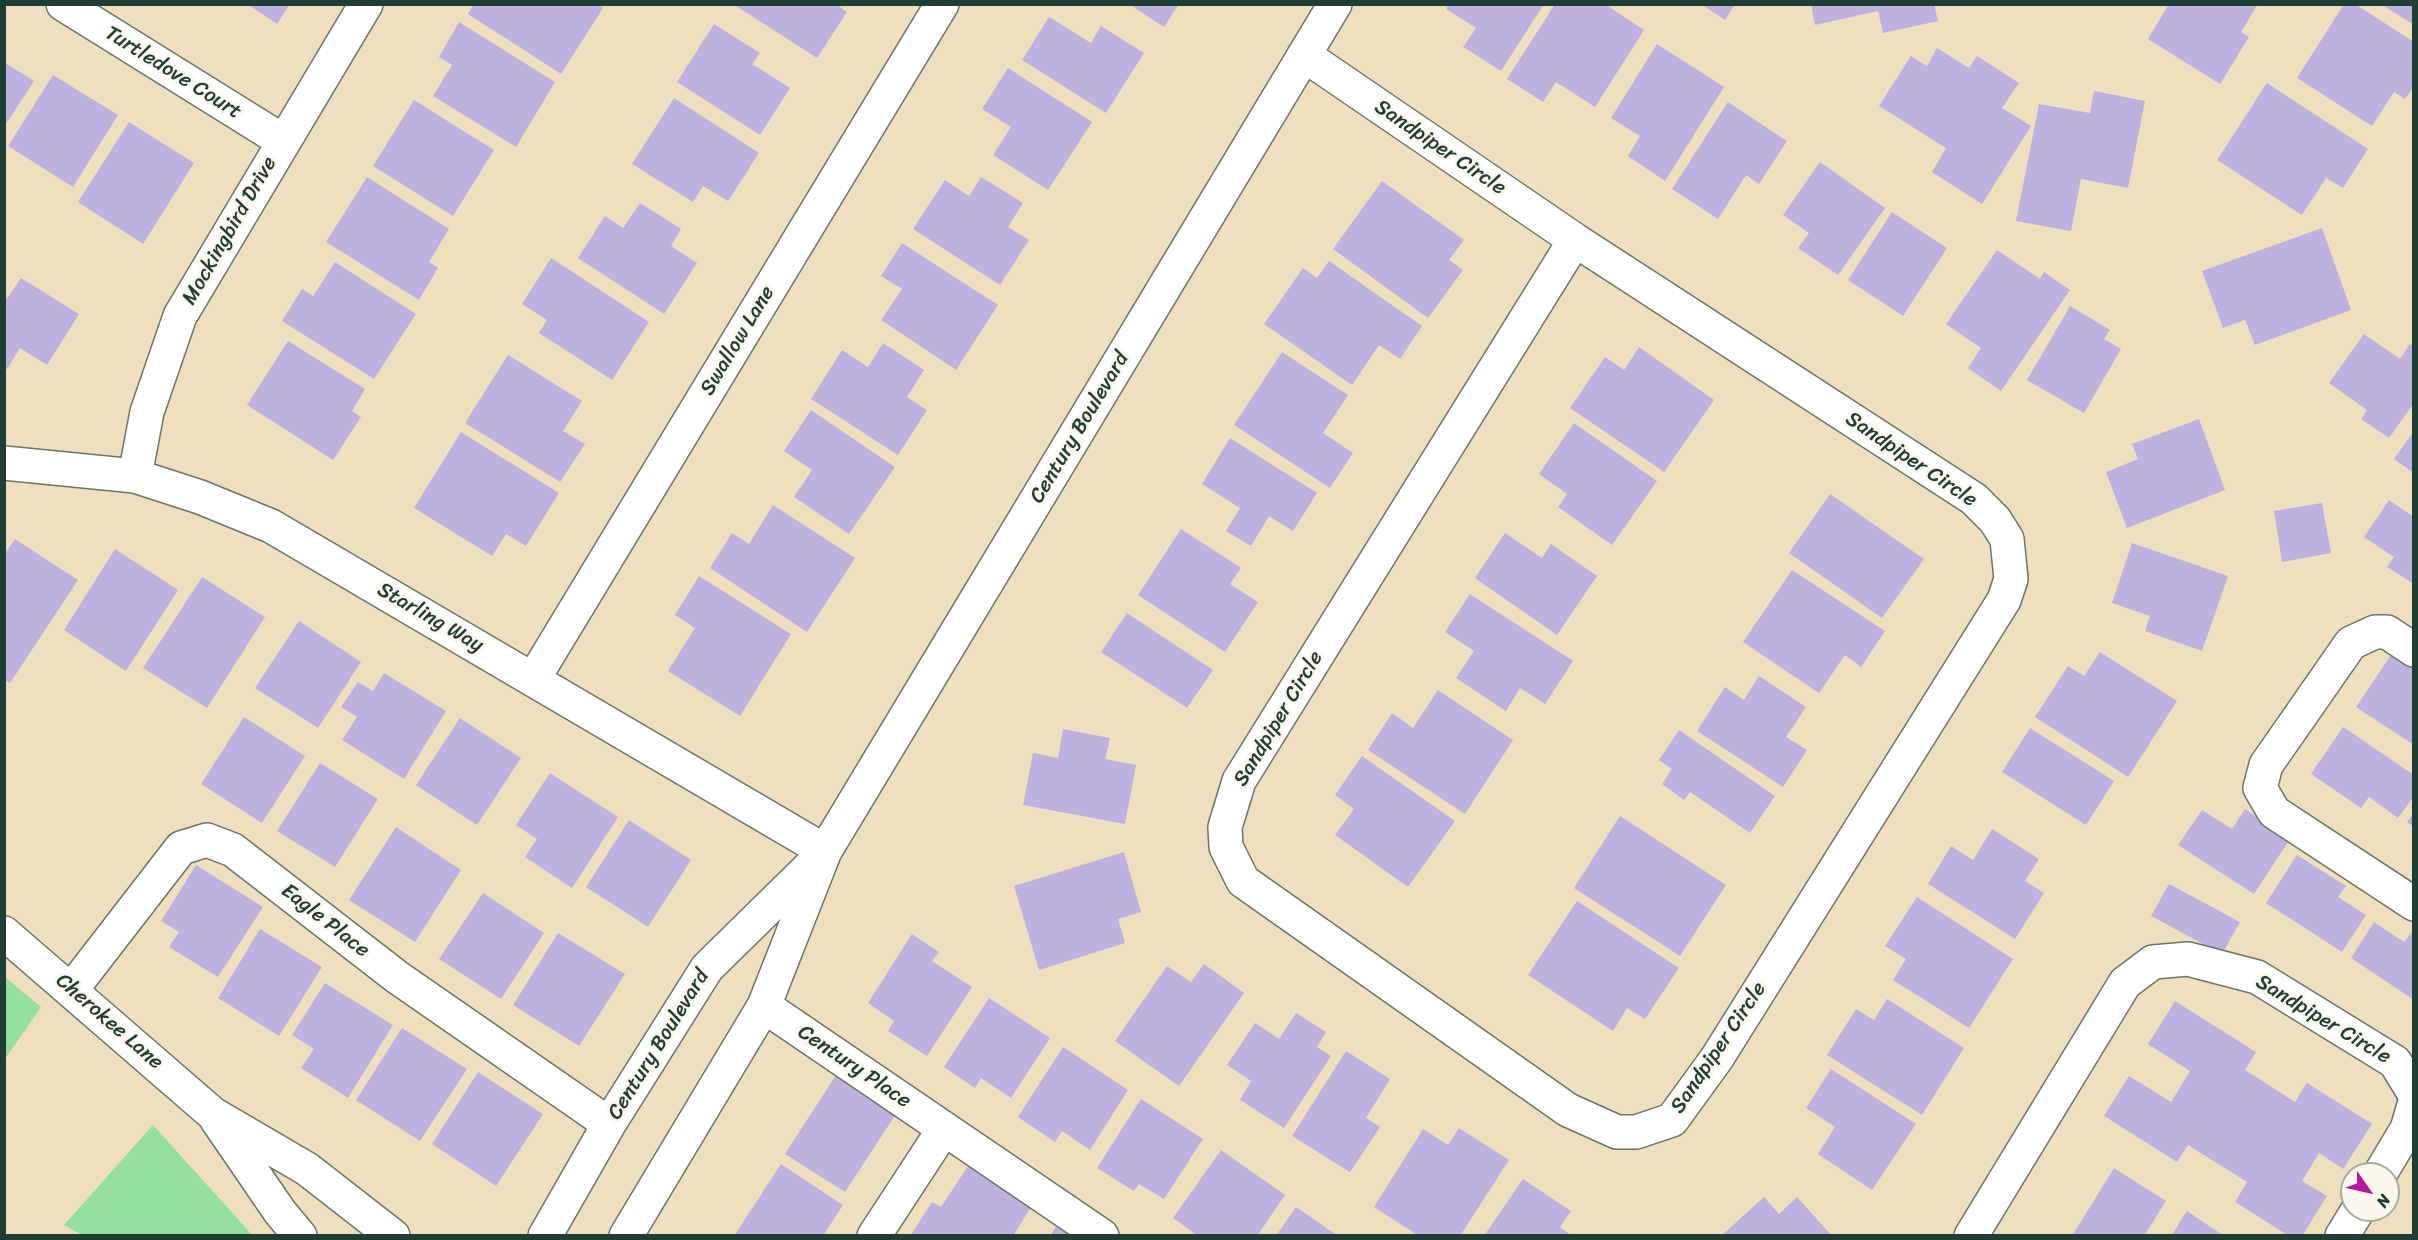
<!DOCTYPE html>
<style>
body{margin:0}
#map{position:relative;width:2418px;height:1240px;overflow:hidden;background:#efdfbf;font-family:Sriracha,sans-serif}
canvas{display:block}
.frame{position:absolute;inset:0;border:6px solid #1f3d34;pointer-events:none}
.north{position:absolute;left:2340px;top:1162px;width:60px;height:60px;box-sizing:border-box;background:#fbf7ec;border:2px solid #a3ada2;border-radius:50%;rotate:124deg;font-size:16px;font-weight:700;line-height:24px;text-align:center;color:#1f3d34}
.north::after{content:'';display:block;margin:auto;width:21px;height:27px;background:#b5179e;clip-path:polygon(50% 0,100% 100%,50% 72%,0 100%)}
</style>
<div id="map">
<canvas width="2418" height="1240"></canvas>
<div class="frame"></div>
<div class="north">N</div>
</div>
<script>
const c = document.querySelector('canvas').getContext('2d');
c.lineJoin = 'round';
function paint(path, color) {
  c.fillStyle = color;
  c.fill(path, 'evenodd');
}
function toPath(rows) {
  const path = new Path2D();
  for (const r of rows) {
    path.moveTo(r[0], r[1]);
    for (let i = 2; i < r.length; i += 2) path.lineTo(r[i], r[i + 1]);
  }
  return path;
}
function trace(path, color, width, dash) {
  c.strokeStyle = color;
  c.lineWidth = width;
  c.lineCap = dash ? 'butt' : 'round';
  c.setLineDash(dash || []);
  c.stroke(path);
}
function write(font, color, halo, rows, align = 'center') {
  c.font = font + ' Sriracha,sans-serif';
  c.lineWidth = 6;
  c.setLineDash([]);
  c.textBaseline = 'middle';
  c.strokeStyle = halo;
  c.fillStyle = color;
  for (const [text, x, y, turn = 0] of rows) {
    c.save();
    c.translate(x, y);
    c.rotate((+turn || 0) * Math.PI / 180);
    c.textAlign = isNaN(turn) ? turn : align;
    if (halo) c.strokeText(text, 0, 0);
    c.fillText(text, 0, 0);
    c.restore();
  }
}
paint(toPath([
 [5,977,41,1007,5,1059],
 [153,1125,237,1218,252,1235,82,1235,64,1225]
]), '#94df9b');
paint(toPath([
 [247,4,290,4,277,24],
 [474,4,598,4,603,8,561,74,468,14],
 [733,4,836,4,847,12,817,58],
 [1129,4,1179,4,1164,27],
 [1449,4,1544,4,1501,71,1463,47,1476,28,1446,9],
 [1555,4,1605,4,1644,30,1595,107,1556,82,1543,102,1507,79],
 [1701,4,1735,4,1725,20],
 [1811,4,1934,4,1938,21,1883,33,1878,11,1815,25],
 [2169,4,2258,4,2241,32,2249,37,2220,84,2148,39],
 [2344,4,2355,4,2414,42,2414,86,2405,99,2394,92,2372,126,2297,78],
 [2381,4,2414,4,2414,25],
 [1049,17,1091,43,1101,26,1144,53,1106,113,1022,60],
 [459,22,555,82,516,147,433,96,452,65,439,57],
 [714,24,760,53,752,64,790,88,760,135,677,82],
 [1657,44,1724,87,1665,181,1628,156,1640,136,1611,118],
 [1937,48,1969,68,1977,56,2019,83,2002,108,2031,126,1982,204,1932,172,1946,148,1879,106,1911,56,1927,66],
 [4,62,34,81,4,127],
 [1008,68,1092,122,1048,190,993,155,1011,127,982,109],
 [53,75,118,115,73,187,8,146],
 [2267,83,2368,149,2343,188,2326,178,2302,215,2217,160],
 [2094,91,2145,101,2128,188,2081,179,2071,231,2016,221,2039,104,2090,113],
 [674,98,759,153,728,201,703,186,693,202,632,164],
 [414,100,494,150,453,216,373,166],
 [1728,102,1787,141,1759,184,1746,175,1718,219,1672,189],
 [129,122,194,163,143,244,78,202],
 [1820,162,1885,208,1838,275,1798,248,1809,233,1783,215],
 [367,177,449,229,429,262,438,268,419,300,326,242],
 [981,177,1023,203,1008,227,1029,240,1000,285,913,229,945,180,969,196],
 [1382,181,1464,240,1449,260,1463,270,1428,318,1333,249],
 [640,203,681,229,671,246,697,263,664,314,578,258,605,216,623,228],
 [1892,212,1947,248,1903,316,1848,280],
 [2322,228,2351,310,2255,345,2245,320,2223,328,2202,271],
 [902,243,998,305,956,370,881,320,902,289,881,276],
 [1997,250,2040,279,2044,272,2070,290,2001,391,1968,368,1981,348,1946,324],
 [551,258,649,322,612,380,539,333,547,320,522,304],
 [1329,261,1422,326,1400,359,1379,345,1352,385,1264,324,1303,268,1317,278],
 [335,262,416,314,374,379,282,321,302,289,313,296],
 [21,278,79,314,47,365,20,348,7,369,4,367,4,303],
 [2070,306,2110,330,2104,339,2121,349,2084,413,2027,380],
 [2364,334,2400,359,2410,344,2414,347,2414,403,2389,438,2361,419,2367,410,2329,383],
 [288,341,365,389,352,411,361,417,333,460,247,405],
 [883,343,924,370,907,397,927,410,898,455,811,399,842,350,868,367],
 [1639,347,1714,400,1664,472,1570,408,1605,357,1624,370],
 [1282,352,1348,395,1323,433,1353,453,1330,488,1234,425],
 [508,355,582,401,563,431,585,444,560,482,465,423],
 [811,410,895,467,849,534,794,497,812,470,784,451],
 [2199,419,2225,490,2127,528,2106,472,2138,459,2132,444],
 [1574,423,1657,481,1612,545,1558,507,1567,494,1539,474],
 [2414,431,2414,473,2394,459],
 [461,432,559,493,526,546,506,534,492,556,414,508],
 [1230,438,1317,493,1293,531,1269,516,1251,546,1226,531,1240,508,1202,484],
 [1830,494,1924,559,1882,618,1789,553],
 [2389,500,2414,517,2414,584,2387,567,2394,557,2364,537],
 [2322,503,2331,553,2282,562,2274,511],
 [773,505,855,558,807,632,710,568,732,533,749,544],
 [1181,529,1241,568,1230,584,1258,602,1225,652,1138,595],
 [1505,533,1542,558,1551,544,1597,576,1557,635,1475,578],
 [15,539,78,580,10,683,4,680,4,555],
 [2132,543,2228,576,2202,651,2145,631,2150,616,2112,603],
 [115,549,178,590,126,671,64,630],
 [1792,570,1885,631,1861,667,1845,655,1819,693,1743,642],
 [699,576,791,634,740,716,668,671,695,628,675,615],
 [202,577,265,617,207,708,143,668],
 [1470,594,1573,661,1545,704,1520,688,1506,711,1456,678,1474,651,1445,632],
 [1127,613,1213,670,1187,708,1101,652],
 [299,621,361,662,318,728,255,688],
 [2100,652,2177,701,2128,777,2035,717,2068,666,2084,676],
 [2393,652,2414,665,2414,745,2356,707],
 [384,673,446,711,404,779,342,740,357,717,341,707,358,682,373,691],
 [1759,676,1806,707,1786,737,1807,750,1783,787,1697,731,1725,687,1744,700],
 [1438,690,1513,740,1465,814,1368,750,1392,713,1413,728],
 [244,717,305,756,262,823,201,784],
 [460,718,521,758,477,825,416,785],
 [2343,727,2414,775,2414,796,2398,818,2369,797,2361,808,2311,774],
 [2030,728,2114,781,2086,825,2002,772],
 [1063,729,1110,738,1105,759,1136,765,1125,824,1023,805,1033,753,1058,758],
 [1679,730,1775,796,1750,833,1690,792,1684,800,1662,784,1672,769,1659,760],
 [1362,756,1455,821,1408,887,1335,835,1354,809,1335,795],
 [320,763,378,799,335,867,277,831],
 [550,773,618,817,572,888,525,857,537,839,516,825],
 [2245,809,2290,839,2254,894,2178,845,2202,810,2232,829],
 [2414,813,2414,827,2407,822],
 [1620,816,1726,885,1680,956,1574,888],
 [629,820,691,860,648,927,586,887],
 [396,827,461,870,415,942,349,900],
 [1992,829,2039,859,2025,881,2044,893,2015,939,1928,884,1951,846,1973,860],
 [1124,852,1141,912,1118,919,1125,943,1039,970,1014,886],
 [2297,855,2346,886,2338,897,2366,915,2342,952,2266,903],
 [196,865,263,907,218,977,169,947,179,932,161,921],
 [2169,884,2240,922,2222,954,2151,916],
 [483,893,544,933,501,999,439,959],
 [1917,897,2013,959,1969,1028,1893,980,1906,959,1885,946],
 [1577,901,1679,968,1645,1019,1627,1008,1613,1031,1528,975],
 [2374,922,2404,942,2414,929,2414,1000,2351,958],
 [260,929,322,967,279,1036,218,998],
 [558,933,625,974,579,1046,513,1005],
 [912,934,939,952,932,961,972,987,927,1056,888,1031,894,1021,868,1003],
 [1204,964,1244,993,1179,1086,1115,1041,1167,966,1191,982],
 [325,983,393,1025,348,1098,301,1068,314,1049,292,1035],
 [989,998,1050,1038,1011,1098,981,1078,975,1088,944,1067],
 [1887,999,1964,1048,1922,1115,1827,1055,1856,1009,1874,1020],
 [2175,1001,2256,1052,2245,1070,2295,1102,2307,1083,2372,1124,2343,1169,2319,1153,2302,1181,2327,1196,2302,1236,2289,1236,2235,1202,2247,1182,2188,1145,2177,1162,2104,1116,2129,1076,2171,1102,2190,1071,2148,1044],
 [1296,1013,1326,1032,1317,1047,1331,1056,1284,1128,1240,1100,1251,1081,1227,1065,1255,1023,1279,1039],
 [402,1028,467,1069,420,1141,356,1100],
 [1063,1047,1128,1090,1090,1150,1062,1131,1055,1142,1018,1117],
 [1346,1051,1390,1079,1366,1118,1380,1127,1350,1172,1292,1136],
 [1831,1069,1916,1124,1872,1190,1818,1154,1835,1127,1806,1108],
 [478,1072,543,1114,496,1186,432,1144],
 [836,1075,896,1114,845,1192,785,1154],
 [1141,1099,1203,1139,1164,1199,1139,1184,1134,1191,1097,1168],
 [1459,1128,1509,1160,1460,1236,1419,1236,1374,1207,1423,1129,1448,1145],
 [1221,1150,1285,1195,1257,1236,1198,1236,1173,1218],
 [970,1163,1033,1204,1013,1236,910,1236,932,1202,941,1207],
 [781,1164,843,1205,823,1236,734,1236],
 [2114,1168,2166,1201,2144,1236,2072,1236],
 [1523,1179,1571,1211,1560,1227,1572,1236,1484,1236],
 [1764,1197,1779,1214,1797,1197,1832,1236,1721,1236],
 [1296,1207,1338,1236,1276,1236],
 [2187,1211,2224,1236,2171,1236],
 [1059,1222,1079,1236,1050,1236]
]), '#bdb1df');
const minor = toPath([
 [63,4,283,141],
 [1304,55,1575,240],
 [1575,240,1974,499,1995,520,2007,539,2011,579,2004,600,1717,1058,1672,1120,1636,1132,1617,1132,1568,1110,1243,881,1226,847,1225,827,1239,781,1575,240],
 [4,463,135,476,200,497,271,526,825,851],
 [135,476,147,412,180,316,366,4],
 [2414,650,2387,632,2375,632,2351,643,2266,765,2260,788,2274,812,2414,904],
 [534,678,942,4],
 [72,989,181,848,207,840,233,850,397,977,609,1124],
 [764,1006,1102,1236],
 [2380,1174,2407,1129,2414,1105],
 [545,1236,609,1124,707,968,818,859],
 [626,1236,764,1006,825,851,1335,4],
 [874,1236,944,1129],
 [1971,1236,2125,983,2153,962,2188,959,2257,977,2395,1062,2414,1093],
 [2342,1236,2358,1210]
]);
const major = toPath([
 [4,933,213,1114,307,1169,393,1236],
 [217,1120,280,1212,300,1236]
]);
trace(minor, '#687665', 36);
trace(major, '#687665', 36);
trace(minor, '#fff', 33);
trace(major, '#fff', 33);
write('21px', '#1f3d34', '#fbf7ec', [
 ["Turtledove Court",173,73,32],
 ["Sandpiper Circle",1440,148,34],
 ["Mockingbird Drive",230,231,-60],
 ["Swallow Lane",738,341,-59],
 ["Century Boulevard",1080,428,-59],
 ["Sandpiper Circle",1911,460,34],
 ["Starling Way",430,618,30],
 ["Sandpiper Circle",1279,719,-59],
 ["Eagle Place",325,921,38],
 ["Sandpiper Circle",2323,1020,31],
 ["Cherokee Lane",109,1022,41],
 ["Century Boulevard",659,1045,-58],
 ["Sandpiper Circle",1719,1048,-56],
 ["Century Place",854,1067,34]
]);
</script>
